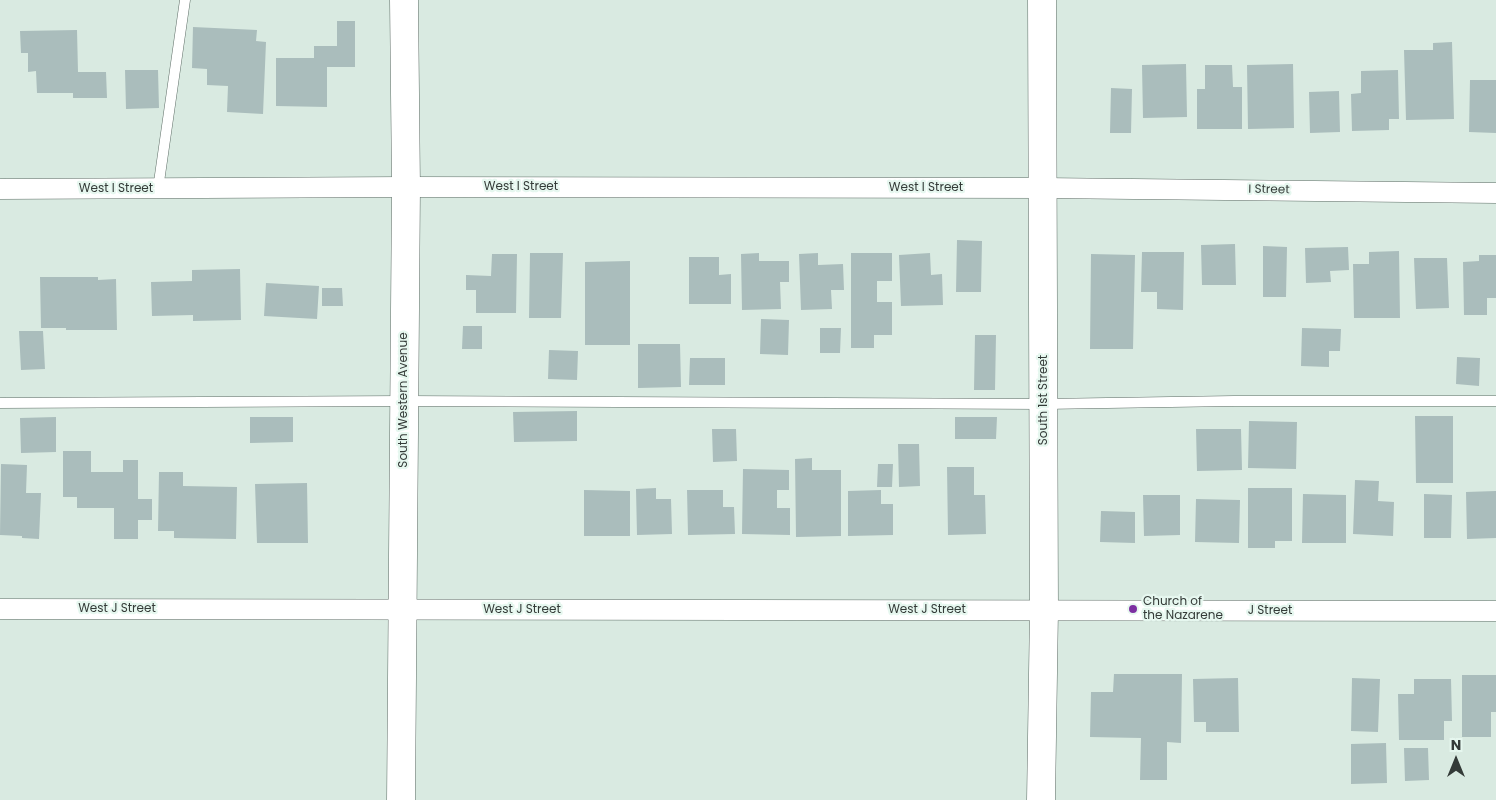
<!DOCTYPE html>
<style>
body{margin:0}
#map{position:relative;width:1496px;height:800px;overflow:hidden;background:#d9eae1;font-family:Poppins,sans-serif}
canvas{display:block}
.north{position:absolute;left:1431px;top:735px;width:50px;height:50px;-webkit-text-stroke:4px #e6f7ef;paint-order:stroke;rotate:0deg;font-size:14px;font-weight:700;line-height:20px;text-align:center;color:#343b38}
.north::after{content:'';display:block;margin:auto;width:18px;height:22px;background:#343b38;clip-path:polygon(50% 0,100% 100%,50% 72%,0 100%)}
</style>
<div id="map">
<canvas width="1496" height="800"></canvas>
<div class="north">N</div>
</div>
<script>
const c = document.querySelector('canvas').getContext('2d');
c.lineJoin = 'round';
function paint(path, color) {
  c.fillStyle = color;
  c.fill(path, 'evenodd');
}
function toPath(rows) {
  const path = new Path2D();
  for (const r of rows) {
    path.moveTo(r[0], r[1]);
    for (let i = 2; i < r.length; i += 2) path.lineTo(r[i], r[i + 1]);
  }
  return path;
}
function trace(path, color, width, dash) {
  c.strokeStyle = color;
  c.lineWidth = width;
  c.lineCap = dash ? 'butt' : 'round';
  c.setLineDash(dash || []);
  c.stroke(path);
}
function write(font, color, halo, rows, align = 'center') {
  c.font = font + ' Poppins,sans-serif';
  c.lineWidth = 4.5;
  c.setLineDash([]);
  c.textBaseline = 'middle';
  c.strokeStyle = halo;
  c.fillStyle = color;
  for (const [text, x, y, turn = 0] of rows) {
    c.save();
    c.translate(x, y);
    c.rotate((+turn || 0) * Math.PI / 180);
    c.textAlign = isNaN(turn) ? turn : align;
    if (halo) c.strokeText(text, 0, 0);
    c.fillText(text, 0, 0);
    c.restore();
  }
}
paint(toPath([
 [337,21,355,21,355,67,327,67,327,107,276,106,276,58,314,58,314,46,337,46],
 [193,27,257,30,256,41,266,42,263,114,227,112,228,86,207,85,207,69,192,68],
 [77,30,78,72,106,72,107,98,73,98,73,93,37,93,36,71,28,72,28,53,21,53,20,31],
 [1452,42,1454,119,1406,120,1404,50,1433,50,1433,43],
 [1186,64,1187,117,1143,118,1142,65],
 [1293,64,1294,128,1248,129,1247,65],
 [1205,65,1232,65,1233,87,1242,87,1242,129,1197,129,1197,89,1205,89],
 [125,70,158,70,159,108,126,109],
 [1398,70,1399,119,1389,119,1389,130,1352,131,1351,94,1361,93,1361,71],
 [1470,80,1496,80,1496,133,1469,132],
 [1111,88,1132,89,1131,133,1110,133],
 [1339,91,1340,132,1310,133,1309,92],
 [957,240,982,241,981,292,956,292],
 [1235,244,1236,285,1202,285,1201,245],
 [1263,246,1287,247,1286,297,1263,297],
 [1348,247,1349,270,1330,271,1331,282,1306,283,1305,248],
 [1399,251,1400,318,1354,318,1353,264,1369,264,1369,252],
 [1142,252,1184,252,1183,310,1157,309,1157,292,1141,292],
 [530,253,563,253,561,318,529,318],
 [759,253,759,261,789,261,789,282,780,282,781,309,742,310,741,254],
 [818,253,818,265,843,264,844,290,831,290,832,309,801,310,799,254],
 [851,253,892,253,892,281,877,281,877,302,892,302,892,335,874,335,874,348,851,348],
 [930,253,931,275,942,274,943,305,901,306,899,255],
 [492,254,517,254,516,313,476,313,476,290,466,290,466,275,491,276],
 [1091,254,1135,255,1133,349,1090,349],
 [1479,255,1496,255,1496,298,1487,298,1487,315,1464,315,1463,262,1479,261],
 [689,257,719,257,719,275,731,274,731,304,689,304],
 [1414,258,1447,258,1449,308,1416,309],
 [630,261,630,345,585,345,585,262],
 [240,269,241,320,193,321,193,315,152,316,151,282,192,281,192,270],
 [40,277,98,277,98,280,116,279,117,330,66,330,66,328,41,328],
 [266,283,319,286,317,319,264,316],
 [322,288,342,288,343,306,322,306],
 [761,319,789,320,788,355,760,354],
 [463,326,482,326,482,349,462,349],
 [820,328,841,328,840,353,820,353],
 [1302,328,1341,329,1340,351,1329,351,1329,367,1301,366],
 [19,331,43,331,45,369,21,370],
 [975,335,996,335,995,390,974,390],
 [638,344,680,344,681,387,638,388],
 [549,350,578,351,577,380,548,379],
 [1457,357,1480,358,1479,386,1456,384],
 [690,358,725,358,725,385,689,385],
 [577,411,577,441,514,442,513,412],
 [1415,416,1453,416,1453,483,1416,483],
 [56,417,56,452,21,453,20,418],
 [250,417,293,417,293,442,250,443],
 [955,417,997,417,996,439,955,439],
 [1249,421,1297,422,1296,469,1248,468],
 [712,429,736,429,737,461,713,462],
 [1196,429,1241,429,1242,470,1197,471],
 [898,444,919,444,920,486,899,487],
 [63,451,91,451,91,472,123,472,123,460,138,460,138,499,152,499,152,520,138,520,138,539,114,539,114,508,77,508,77,497,63,497],
 [812,458,812,470,841,470,841,536,796,537,795,459],
 [1,464,27,465,26,493,41,493,39,539,22,538,22,536,0,535],
 [878,464,893,464,892,487,877,487],
 [947,467,974,467,974,495,985,495,986,534,948,535],
 [743,469,789,470,789,490,777,490,777,508,790,508,790,535,742,534],
 [159,472,183,472,183,486,237,487,236,539,174,538,174,531,158,531],
 [1355,480,1379,481,1378,501,1394,502,1393,536,1353,534],
 [307,483,308,543,257,543,255,484],
 [656,488,656,499,671,499,672,534,637,535,636,489],
 [1248,488,1292,488,1292,541,1275,541,1275,548,1248,548],
 [584,490,630,491,630,536,584,536],
 [687,490,723,490,723,507,734,507,735,534,688,535],
 [881,490,881,504,893,504,893,535,848,536,848,491],
 [1496,491,1496,538,1467,539,1466,492],
 [1303,494,1346,495,1346,543,1302,543],
 [1424,494,1452,495,1451,538,1424,538],
 [1143,495,1180,495,1180,535,1144,536],
 [1196,499,1240,500,1239,543,1195,542],
 [1101,511,1135,512,1135,543,1100,542],
 [1114,674,1182,674,1181,743,1167,742,1167,780,1140,780,1141,738,1090,737,1091,692,1113,692],
 [1462,675,1496,675,1496,712,1491,712,1491,737,1462,737],
 [1238,678,1239,732,1206,732,1206,722,1194,722,1193,679],
 [1352,678,1380,679,1378,732,1351,731],
 [1414,679,1451,679,1452,721,1444,721,1444,740,1399,740,1398,694,1414,694],
 [1386,743,1387,783,1351,784,1351,744],
 [1404,748,1428,748,1429,780,1405,781]
]), '#aabdbc');
const lane = toPath([
 [158,189,185,0],
 [0,403,404,401,1044,404,1234,401,1496,401]
]);
const street = toPath([
 [0,189,406,187,1043,188,1496,193],
 [0,609,1496,611]
]);
const secondary = toPath([
 [401,800,406,187,404,0]
]);
const highway = toPath([
 [1041,800,1044,610,1042,0]
]);
trace(lane, '#5d6c65', 11);
trace(street, '#5d6c65', 21);
trace(secondary, '#5d6c65', 29);
trace(highway, '#5d6c65', 29);
trace(lane, '#fff', 10);
trace(street, '#fff', 20);
trace(secondary, '#fff', 28);
trace(highway, '#fff', 28);
for (const [x, y, r, color] of [
 [1133,609,5,"#7c2fa1"]
]) {
  const dot = new Path2D();
  dot.arc(x, y, r, 0, 2 * Math.PI);
  c.fillStyle = color;
  c.fill(dot);
  trace(dot, '#e6f7ef', 2);
}
write('12px', '#343b38', '#e6f7ef', [
 ["West I Street",521,187],
 ["West I Street",926,188],
 ["West I Street",116,189],
 ["I Street",1269,190,1],
 ["South Western Avenue",404,400,-90],
 ["South 1st Street",1044,400,-90],
 ["West J Street",117,609],
 ["West J Street",522,610],
 ["West J Street",927,610],
 ["J Street",1270,611]
]);
write('12px', '#343b38', '#e6f7ef', [
 ["Church of",1143,602],
 ["the Nazarene",1143,616]
], 'left');
</script>
